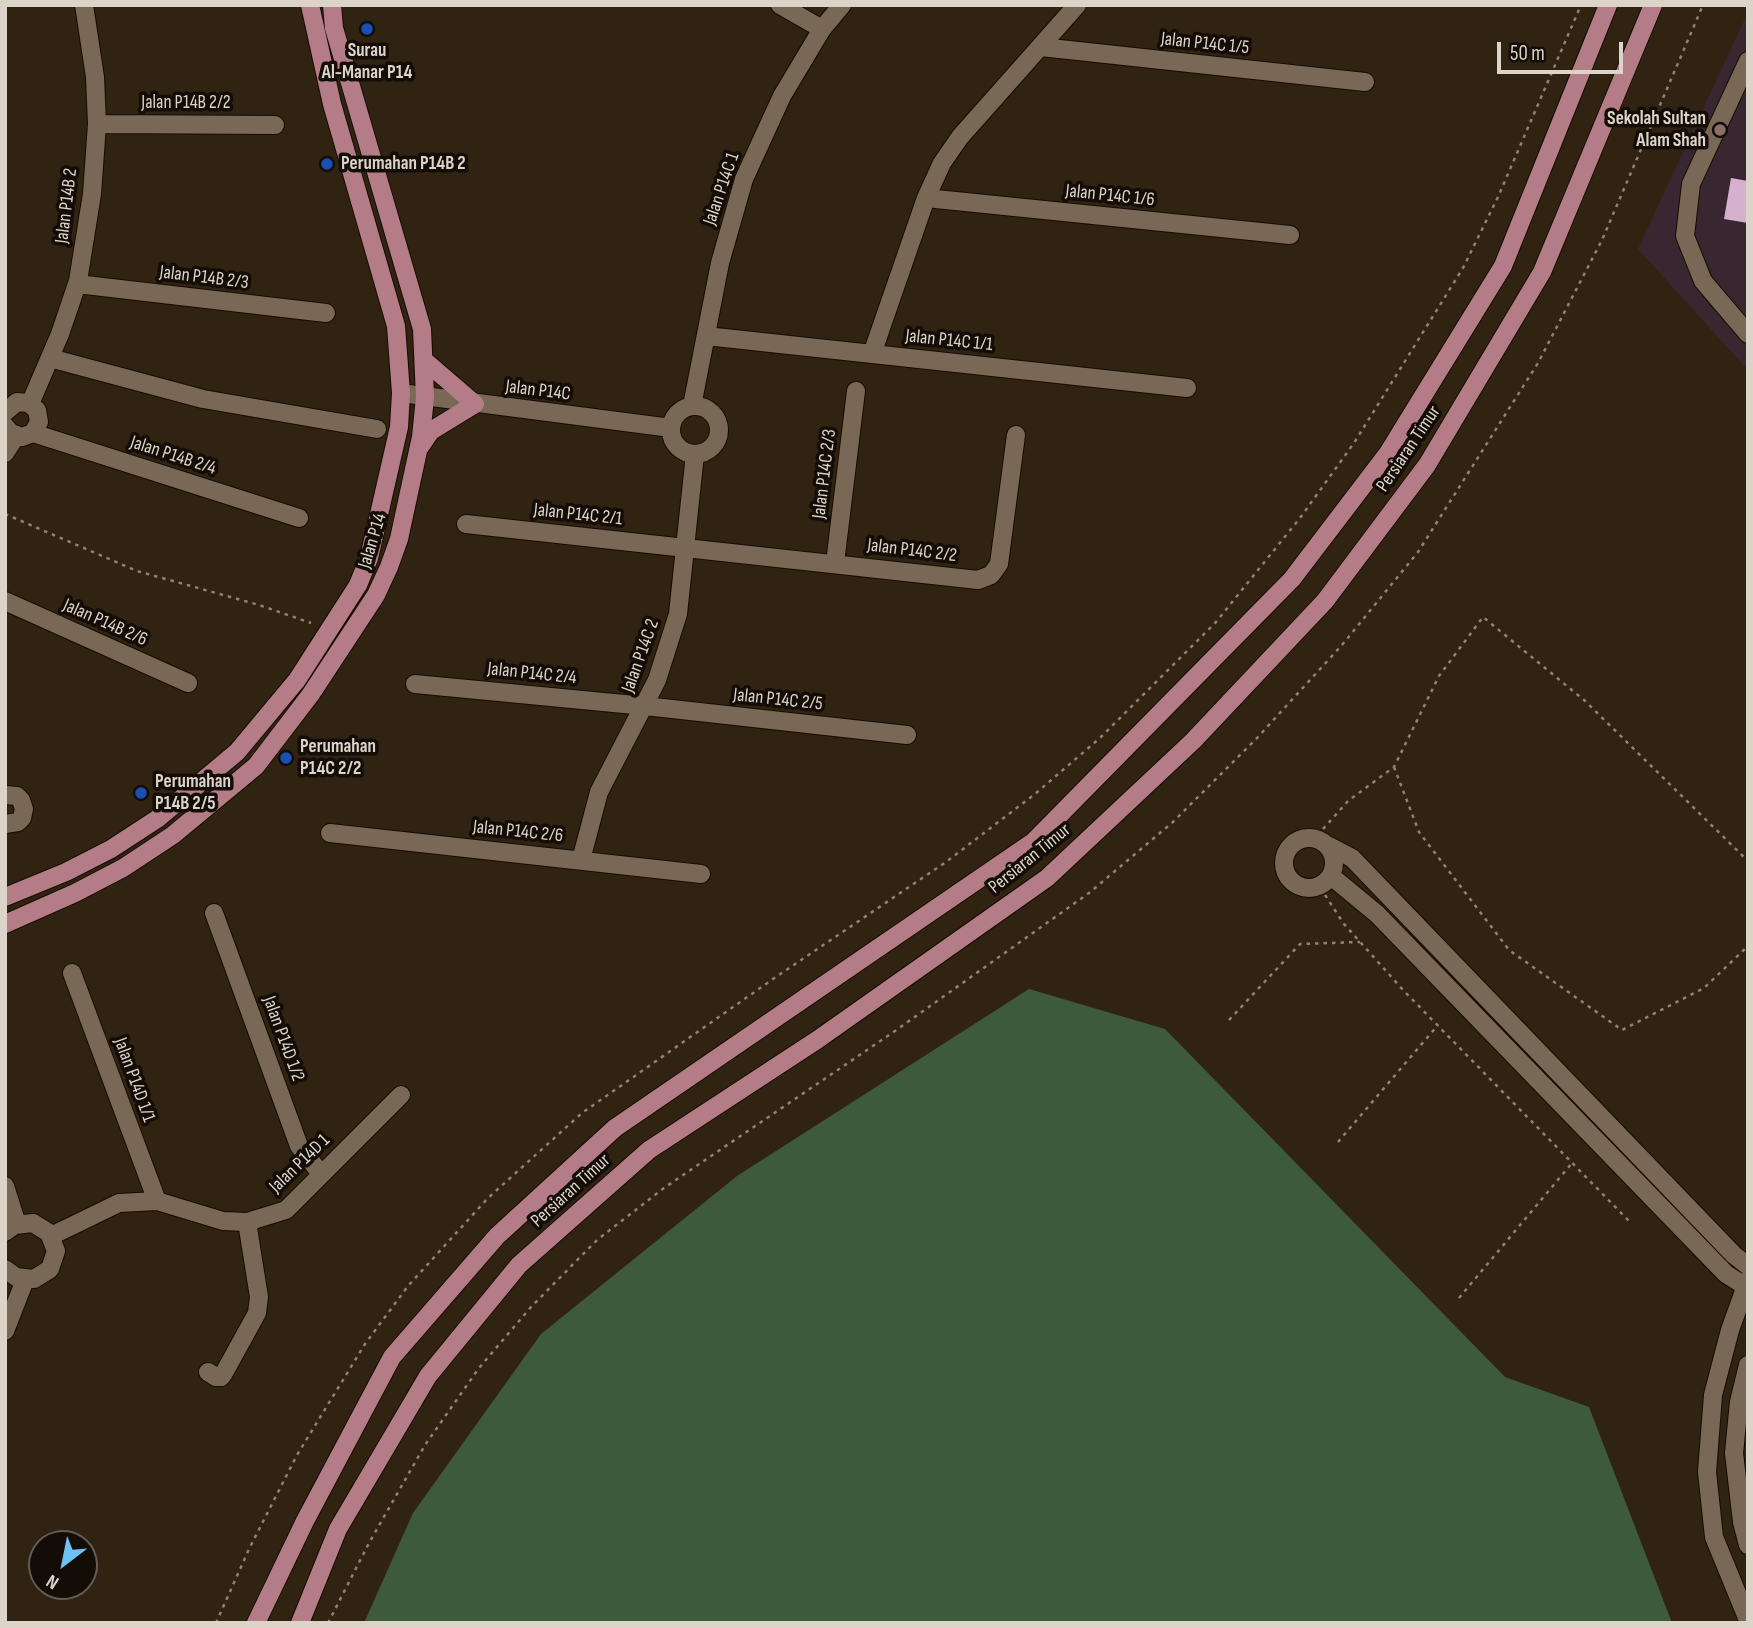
<!DOCTYPE html>
<style>
body{margin:0}
#map{position:relative;width:1753px;height:1628px;overflow:hidden;background:#312312;font-family:"Sofia Sans Condensed",sans-serif}
canvas{display:block}
.frame{position:absolute;inset:0;border:7px solid #ddd4c9;pointer-events:none}
.north{position:absolute;left:28px;top:1530px;width:70px;height:70px;box-sizing:border-box;background:#140d07;border:2px solid #645d55;border-radius:50%;rotate:212deg;font-size:19px;font-weight:700;line-height:28px;text-align:center;color:#ddd4c9}
.north::after{content:'';display:block;margin:auto;width:24px;height:32px;background:#6ac3f1;clip-path:polygon(50% 0,100% 100%,50% 72%,0 100%)}
.scale{position:absolute;left:1497px;top:42px;width:126px;height:32px;box-sizing:border-box;border:4px solid #ddd4c9;border-top:0;padding-left:9px;font-size:21px;line-height:24px;white-space:nowrap;color:#ddd4c9;-webkit-text-stroke:5px #140d07;paint-order:stroke}
</style>
<div id="map">
<canvas width="1753" height="1628"></canvas>
<div class="frame"></div>
<div class="north">N</div>
<div class="scale">50 m</div>
</div>
<script>
const c = document.querySelector('canvas').getContext('2d');
c.lineJoin = 'round';
function paint(path, color) {
  c.fillStyle = color;
  c.fill(path, 'evenodd');
}
function toPath(rows) {
  const path = new Path2D();
  for (const r of rows) {
    if (r.length === 3) {
      path.moveTo(r[0] + r[2], r[1]);
      path.arc(r[0], r[1], r[2], 0, 2 * Math.PI);
      continue;
    }
    path.moveTo(r[0], r[1]);
    for (let i = 2; i < r.length; i += 2) path.lineTo(r[i], r[i + 1]);
  }
  return path;
}
function trace(path, color, width, dash) {
  c.strokeStyle = color;
  c.lineWidth = width;
  c.lineCap = dash ? 'butt' : 'round';
  c.setLineDash(dash || []);
  c.stroke(path);
}
function write(font, color, halo, rows, align = 'center') {
  c.font = font + ' "Sofia Sans Condensed",sans-serif';
  c.lineWidth = 7;
  c.setLineDash([]);
  c.textBaseline = 'middle';
  c.strokeStyle = halo;
  c.fillStyle = color;
  for (const [text, x, y, turn = 0] of rows) {
    c.save();
    c.translate(x, y);
    c.rotate((+turn || 0) * Math.PI / 180);
    c.textAlign = isNaN(turn) ? turn : align;
    if (halo) c.strokeText(text, 0, 0);
    c.fillText(text, 0, 0);
    c.restore();
  }
}
paint(toPath([
 [1748,12,1748,370,1638,249]
]), '#382731');
paint(toPath([
 [1029,989,1165,1029,1505,1377,1589,1407,1672,1623,364,1623,413,1513,541,1334,737,1176]
]), '#3d5a3d');
paint(toPath([
 [1731,178,1748,181,1748,223,1724,219]
]), '#d6b1cf');
const minor = toPath([
 [780,5,822,29],
 [1041,47,1365,82],
 [1748,61,1691,184,1685,236,1703,281,1748,334],
 [97,124,275,125],
 [926,198,1290,235],
 [77,284,326,313],
 [706,336,1187,388],
 [872,354,926,198,942,163,960,137,1077,5],
 [50,358,203,399,377,429],
 [401,393,671,428],
 [30,404,60,334,78,281,92,194,97,124,95,77,84,5],
 [692,406,720,263,744,179,782,96,822,29,842,5],
 [695,430,24],
 [5,412,17,402,28,403,37,410,39,422,33,433,22,437,11,433,5,426],
 [33,433,299,518],
 [5,453,16,436],
 [466,524,978,580,991,575,999,564,1016,435],
 [835,563,856,391],
 [5,601,188,683],
 [415,684,645,706,907,735],
 [5,795,17,796,21,800,24,809,22,818,18,822,5,824],
 [330,833,701,874],
 [1309,863,25],
 [1329,846,1352,858,1734,1255,1748,1266],
 [581,860,599,792,657,680,678,614,695,454],
 [1331,876,1377,914,1726,1274,1748,1288],
 [214,913,299,1146,321,1174],
 [72,973,157,1201],
 [5,1186,17,1224],
 [5,1232,15,1225,33,1223,49,1233,56,1251,50,1269,34,1279,16,1277,5,1269],
 [51,1236,119,1203,157,1201,223,1221,247,1222,286,1210,401,1095],
 [1748,1280,1730,1330,1713,1395,1707,1472,1714,1537,1748,1620],
 [5,1331,25,1280],
 [1748,1365,1739,1402,1734,1453,1742,1522,1748,1545],
 [208,1372,216,1377,221,1377,224,1373,257,1313,259,1297,247,1222]
]);
const major = toPath([
 [420,447,431,431,475,404,425,361],
 [5,897,66,872,111,849,157,819,237,752,297,680,358,585,369,558,399,427,401,393,396,326,332,104,310,5],
 [5,924,75,893,123,868,173,835,256,766,311,694,376,595,389,567,399,539,421,437,425,397,422,329,334,28,332,5],
 [256,1623,305,1521,392,1357,497,1236,615,1128,1033,842,1292,579,1388,453,1503,266,1608,5],
 [300,1623,338,1529,428,1376,519,1265,649,1150,817,1040,1047,878,1193,741,1325,601,1427,465,1542,272,1653,5]
]);
trace(minor, '#180c00', 20);
trace(major, '#180c00', 20);
trace(toPath([
 [5,514,137,571,259,605,311,623],
 [1394,767,1419,832,1509,950,1622,1030,1704,988,1748,946],
 [1323,829,1348,801,1394,767,1439,676,1483,617,1584,700,1748,861],
 [1325,895,1344,924,1404,991,1630,1222],
 [1229,1020,1300,944,1360,942],
 [1338,1142,1438,1025],
 [1459,1298,1572,1163],
 [216,1623,249,1549,297,1455,365,1344,408,1286,488,1198,582,1113,773,979,946,862,1035,794,1100,738,1216,622,1300,518,1354,443,1463,268,1498,197,1581,5],
 [328,1623,369,1543,425,1445,479,1368,531,1307,597,1240,664,1188,895,1031,1089,893,1173,822,1257,738,1342,645,1418,552,1538,363,1602,240,1703,5]
]), '#8f8376', 2.5, [3.5, 5]);
trace(minor, '#786855', 18);
trace(major, '#b37c86', 18);
for (const [x, y, r, color] of [
 [367,29,7,"#1a4fb4"],
 [1720,130,7,"#8d6e63"],
 [327,164,7,"#1a4fb4"],
 [286,758,7,"#1a4fb4"],
 [141,793,7,"#1a4fb4"]
]) {
  const dot = new Path2D();
  dot.arc(x, y, r, 0, 2 * Math.PI);
  c.fillStyle = color;
  c.fill(dot);
  trace(dot, '#140d07', 2.5);
}
write('19px', '#ddd4c9', '#140d07', [
 ["Jalan P14C 1/5",1205,44,6],
 ["Jalan P14B 2/2",186,103],
 ["Jalan P14C 1",722,189,-71],
 ["Jalan P14C 1/6",1110,196,6],
 ["Jalan P14B 2",67,206,-83],
 ["Jalan P14B 2/3",204,278,7],
 ["Jalan P14C 1/1",949,341,6],
 ["Jalan P14C",538,391,7],
 ["Persiaran Timur",1409,449,-56],
 ["Jalan P14B 2/4",173,456,18],
 ["Jalan P14C 2/3",825,474,-83],
 ["Jalan P14C 2/1",578,515,6],
 ["Jalan P14",373,541,-73],
 ["Jalan P14C 2/2",912,551,7],
 ["Jalan P14B 2/6",105,623,24],
 ["Jalan P14C 2",641,656,-70],
 ["Jalan P14C 2/4",532,674,6],
 ["Jalan P14C 2/5",778,700,6],
 ["Jalan P14C 2/6",518,832,6],
 ["Persiaran Timur",1030,859,-39],
 ["Jalan P14D 1/2",283,1039,70],
 ["Jalan P14D 1/1",134,1080,70],
 ["Jalan P14D 1",300,1164,-44],
 ["Persiaran Timur",571,1191,-42]
]);
write('bold 19px', '#ddd4c9', '#140d07', [
 ["Surau",367,51,"center"],
 ["Al-Manar P14",367,73,"center"],
 ["Sekolah Sultan",1706,119,"right"],
 ["Alam Shah",1706,141,"right"],
 ["Perumahan P14B 2",341,164],
 ["Perumahan",300,747],
 ["P14C 2/2",300,769],
 ["Perumahan",155,782],
 ["P14B 2/5",155,804]
], 'left');
</script>
